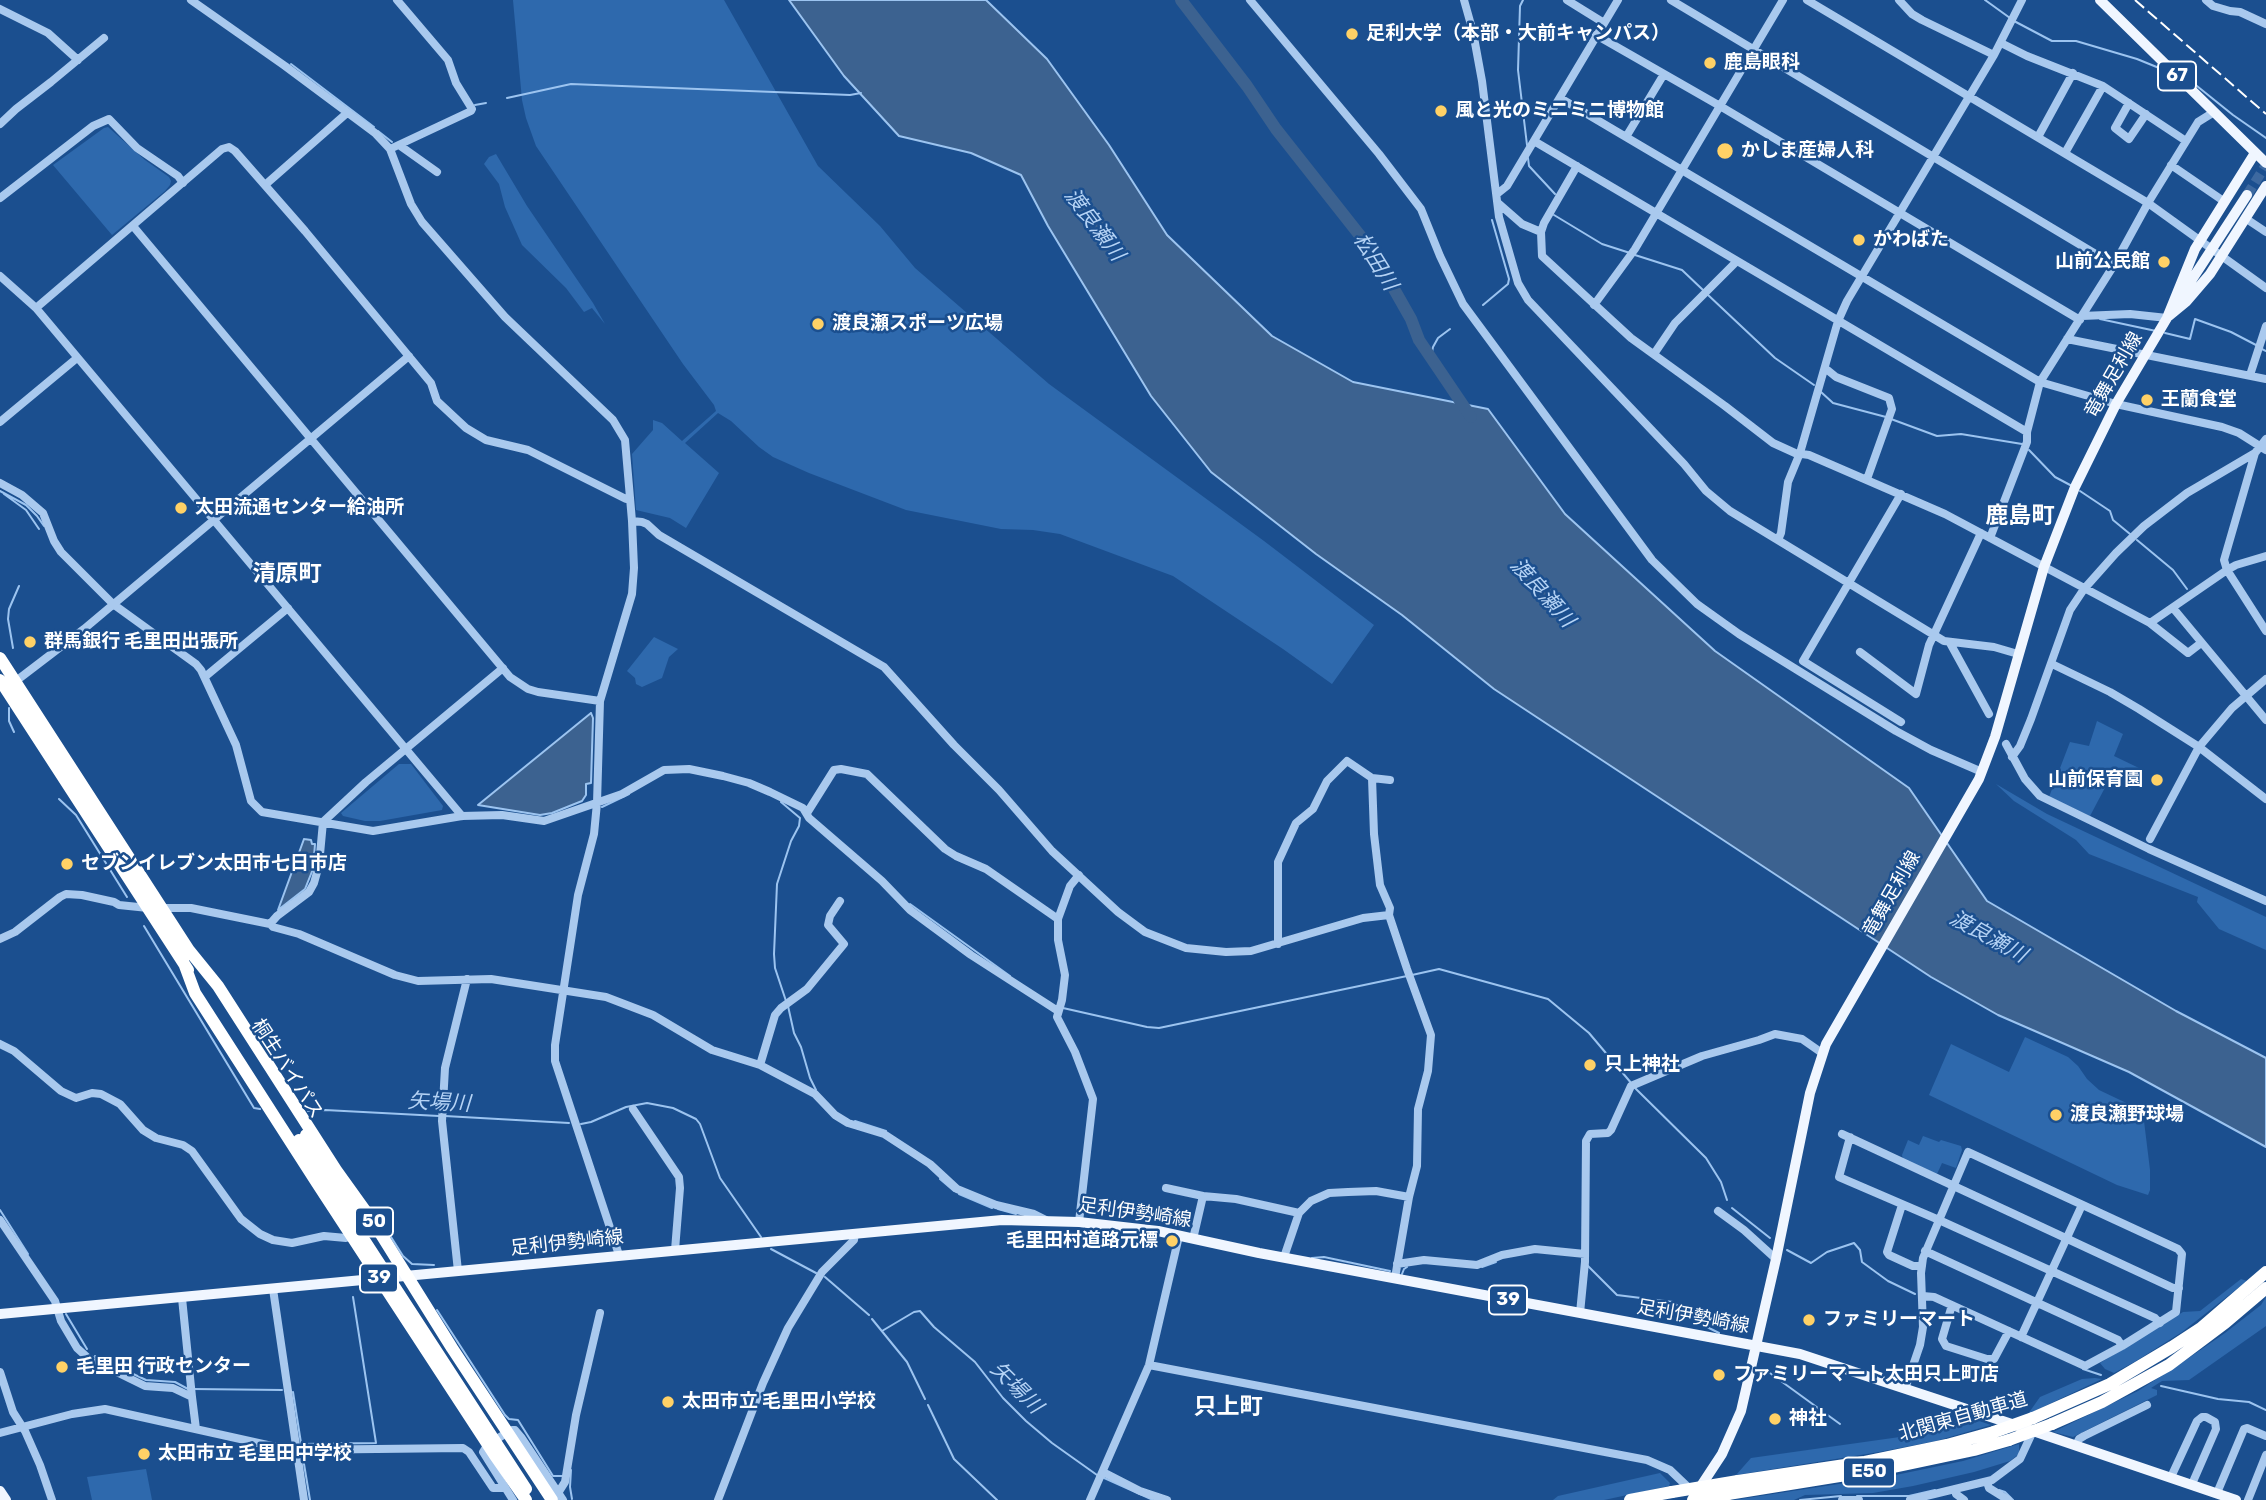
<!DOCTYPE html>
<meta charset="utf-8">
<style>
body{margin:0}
canvas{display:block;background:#1b4f8f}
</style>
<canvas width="2266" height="1500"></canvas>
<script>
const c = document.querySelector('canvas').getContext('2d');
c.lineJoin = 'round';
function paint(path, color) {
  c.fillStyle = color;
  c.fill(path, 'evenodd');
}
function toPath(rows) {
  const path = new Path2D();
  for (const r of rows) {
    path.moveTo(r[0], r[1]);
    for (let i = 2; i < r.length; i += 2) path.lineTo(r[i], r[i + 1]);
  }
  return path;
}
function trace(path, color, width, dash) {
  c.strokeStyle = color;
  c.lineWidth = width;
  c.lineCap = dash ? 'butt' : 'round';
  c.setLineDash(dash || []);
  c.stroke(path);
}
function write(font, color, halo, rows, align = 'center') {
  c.font = font + ' Rubik,"Noto Sans JP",sans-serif';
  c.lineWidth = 5;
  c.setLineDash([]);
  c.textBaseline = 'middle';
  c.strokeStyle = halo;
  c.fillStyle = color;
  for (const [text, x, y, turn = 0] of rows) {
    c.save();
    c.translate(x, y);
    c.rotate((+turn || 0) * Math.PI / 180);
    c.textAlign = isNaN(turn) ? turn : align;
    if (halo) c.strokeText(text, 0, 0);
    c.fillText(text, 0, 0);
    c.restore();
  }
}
paint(toPath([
 [513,0,724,0,818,166,880,226,915,268,1049,384,1264,541,1374,625,1332,684,1283,649,1173,576,1060,534,1033,530,1001,529,906,510,809,473,773,457,759,447,731,421,718,413,685,443,719,473,686,528,670,518,636,510,632,454,653,430,653,420,662,423,682,441,716,411,714,405,683,364,536,146,526,118,522,100],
 [108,127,145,160,169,177,171,181,170,185,165,191,112,235,53,165,104,128],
 [496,154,527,206,593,303,605,324,592,308,584,312,566,288,522,245,505,207,499,184,484,164,489,157],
 [654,637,678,649,669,657,662,678,642,687,636,684,635,678,627,671],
 [2097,721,2123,734,2114,756,2141,769,2130,790,2109,780,2090,816,2049,797,2070,742,2089,746],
 [399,764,411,764,443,806,442,810,380,821,365,821,343,816,341,813],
 [1996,784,2047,814,2266,917,2266,950,2219,929,2197,902,2198,897,2089,854,2076,840,2014,801],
 [2025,1037,2068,1057,2078,1066,2087,1079,2099,1090,2139,1109,2143,1113,2150,1170,2150,1190,2148,1195,2117,1185,1929,1095,1951,1044,2009,1072],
 [1923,1136,1939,1142,1941,1140,1961,1146,1962,1150,1956,1168,1942,1163,1937,1174,1903,1159,1902,1155,1908,1140,1919,1145],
 [2241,1279,2247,1281,2182,1332,2136,1361,2114,1373,2105,1369,2100,1363,2183,1312,2200,1311],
 [2266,1297,2266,1326,2189,1380,2162,1381,2151,1388,2157,1390,2157,1395,2073,1437,2053,1432,2138,1391,2180,1364,2225,1333,2261,1305],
 [2095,1378,2102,1379,2028,1414,2040,1397,2082,1379],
 [1970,1418,1991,1425,1936,1441,1879,1452,1736,1475,1751,1458,1914,1435],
 [2019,1444,2019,1454,2010,1461,1974,1472,1913,1486,1873,1493,1805,1495,1794,1500,1734,1500,1891,1476,1963,1461],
 [146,1469,152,1500,92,1500,87,1477],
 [1660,1473,1670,1483,1669,1486,1604,1500,1553,1500,1558,1496]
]), '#2e69ad');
const water = toPath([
 [789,0,986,0,1047,59,1109,145,1167,235,1272,336,1353,382,1488,409,1565,514,1715,651,1909,788,1987,901,2176,1011,2266,1058,2266,1147,2129,1072,1998,1015,1931,977,1494,689,1402,615,1316,554,1211,472,1151,396,1048,226,1021,175,971,153,899,136,844,76,789,0],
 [591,713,593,718,591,783,586,784,586,795,582,801,552,813,540,815,478,805,591,713],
 [304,839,311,840,312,844,315,844,313,869,305,889,278,910,304,839]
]);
paint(water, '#3c6290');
trace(water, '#9cc4f0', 2);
trace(toPath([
 [1523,0,1520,6,1518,70,1527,145],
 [1985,0,2010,18],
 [2014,21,2052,41,2076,41,2137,59,2164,70],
 [291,64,374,127],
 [2182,74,2233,115,2266,138],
 [507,98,571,84,850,95,861,93],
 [475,105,486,103],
 [378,131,392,142],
 [1528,158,1529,166,1555,194],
 [1554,215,1602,244,1630,253],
 [1635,255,1682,270,1703,290],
 [1707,294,1775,358,1814,385],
 [1483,305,1508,284,1509,279,1492,220],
 [2100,319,2156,331],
 [2165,333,2190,339,2195,319,2231,332,2256,345],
 [2260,348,2266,351],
 [1431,357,1433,347,1438,338,1450,329],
 [1821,392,1833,403,1886,417],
 [1891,419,1937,436,1961,434,2022,444],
 [2029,450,2055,477,2072,486],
 [0,491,26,505,37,516,44,526],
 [2080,491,2110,511,2113,520,2130,534],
 [4,494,26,510,39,529],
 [2137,540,2173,570,2187,589],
 [13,648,8,619,9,609,19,586],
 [9,708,9,721,14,732],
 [59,799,76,815,127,897],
 [781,802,800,818,799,826,791,841,777,884,774,954,775,968,786,1001],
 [602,807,629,794],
 [910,904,1010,976],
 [144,926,254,1108,260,1109],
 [1412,975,1439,969,1548,999,1589,1033,1632,1084],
 [788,1006,794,1033,801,1047,810,1078,816,1090],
 [1063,1008,1147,1027,1159,1028,1407,976],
 [1635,1088,1706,1158,1721,1182,1727,1200],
 [308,1111,325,1110,439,1116],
 [445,1116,569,1123],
 [855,1121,886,1131],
 [581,1124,591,1122,626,1107,647,1103,673,1108,696,1119,700,1124,720,1178,761,1237],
 [940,1179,954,1191],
 [959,1194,992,1208],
 [1732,1208,1770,1238],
 [998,1209,1016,1214],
 [0,1210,28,1254],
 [391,1237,403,1256,412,1264,434,1265],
 [771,1249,816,1273],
 [1787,1250,1811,1263,1827,1252,1854,1243,1860,1250,1862,1262,1888,1281,1915,1294],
 [1312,1258,1324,1257,1390,1271],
 [1587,1265,1617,1295,1673,1302,1699,1323,1719,1333],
 [1482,1267,1496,1262],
 [1402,1274,1404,1269,1407,1267],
 [825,1277,869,1315],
 [437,1310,505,1415,509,1419,518,1420,553,1476,562,1476],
 [66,1314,87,1349],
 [872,1319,907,1362,925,1399],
 [882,1331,914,1312,920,1311,934,1327,975,1362,1003,1398,1026,1421,1052,1443,1097,1475],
 [95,1356,146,1380,175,1382,188,1389],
 [1763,1368,1840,1424],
 [2083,1369,2101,1375],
 [2161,1386,2218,1399,2249,1402,2266,1410],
 [193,1389,282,1390],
 [293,1392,301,1443],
 [928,1405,954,1459,997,1500],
 [301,1444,376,1443,353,1297],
 [302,1452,310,1500],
 [571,1470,570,1487,572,1499],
 [1102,1477,1153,1500],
 [1999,1490,2005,1492,2013,1500],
 [1857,1496,1909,1496,1935,1490],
 [1800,1500,1841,1496]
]), '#9cc4f0', 2);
trace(toPath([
 [1181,0,1247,86,1276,129,1373,252,1411,319,1419,340,1471,417]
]), '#3c6290', 12);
trace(toPath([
 [2247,195,2266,165]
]), '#3d69a0', 10, [10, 5]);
trace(toPath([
 [191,0,285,66,375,133,390,149,411,204,422,222,505,317,613,420,625,440,632,521,634,568,632,594,600,701,597,803,594,834,578,895,555,1045,555,1061,619,1255],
 [1250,0,1379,154,1421,209,1440,256,1463,304,1652,560,1697,604,1739,634,1896,731,1931,750,1982,772],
 [1464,0,1473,32,1482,81,1499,217,1518,283,1528,300,1684,464,1706,491,1730,511,1944,641,1994,647,2018,654],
 [1567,0,1604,23],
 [1671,0,2114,265],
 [1807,0,2148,203,2266,288],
 [1899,0,1912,14,1922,20,1994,55],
 [2206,0,2213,6,2230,11,2240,12,2266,24],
 [0,9,48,33,78,60],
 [1596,35,1720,106,2080,320],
 [2001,43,2027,56,2103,86,2186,141],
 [1560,98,2040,382,2116,404,2222,427,2239,433,2266,450],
 [2129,103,2115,128,2129,139,2146,114],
 [0,124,16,109,51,82,104,38],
 [1626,137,1664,74],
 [2038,137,2073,73],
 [1534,141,2027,432],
 [399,145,437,172],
 [390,149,471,111,472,109,456,83,448,60,397,0],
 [2065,153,2103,86],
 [2171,165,2225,202],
 [1577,166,1544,223,1541,232,1542,256,1631,338,1725,406,1773,443,1795,453,1809,455,1945,514,2150,623,2227,570,2236,565,2266,556],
 [265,185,347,113],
 [1497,194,1507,186,1618,0],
 [0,198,93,126,109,119,137,148,178,176,183,183],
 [1498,203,1522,224,1541,232],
 [2245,218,2266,232],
 [133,226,510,677,528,689,538,692,600,701],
 [0,276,36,308,462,816],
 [1594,305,1635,249,1783,0],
 [36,308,222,149,229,147,235,151,305,231,431,383,437,401,466,428,486,440,528,450,626,499,630,498],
 [2082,316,2130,314,2167,318],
 [2067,339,2266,379],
 [1654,354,1675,323,1737,261],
 [1825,368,1836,377,1889,398,1892,409,1867,479],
 [2250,375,2266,326],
 [0,422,77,358],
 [2255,453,2224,560,2227,570,2266,631],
 [0,483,22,495,43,513,54,541,61,552,113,604,196,664,201,670,236,745,251,801,262,812,373,831,462,816,502,815,544,821,622,794,664,770,689,769,723,776,749,783,770,792,803,808,809,818,882,881,910,910,971,955,1058,1011],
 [632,521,642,522,647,524,659,535,884,667,954,745,999,790,1052,851,1118,912,1145,932,1186,948,1226,952,1251,951,1363,918,1389,915],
 [1990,538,2027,442,2027,432,2040,382,2114,265,2148,203,2198,122,2214,112],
 [1778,540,1781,533,1788,482,1800,453,1838,321,1847,301,1994,55,2022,0],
 [2173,608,2266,720],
 [2150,623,2188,653,2201,643],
 [1950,643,1989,714],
 [1860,652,1916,694,1929,645,1981,533],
 [2052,664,2110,692,2139,709,2199,747,2266,799],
 [206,676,288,608],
 [12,684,84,629,409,356],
 [1901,722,1803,661,1901,494],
 [2006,744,2025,779,2040,796,2149,849,2266,901],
 [2012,757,2020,746,2031,719,2070,610,2084,589,2116,553,2144,526,2187,493,2255,453,2266,439],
 [1390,780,1372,778,1374,834,1380,885,1390,908,1389,915,1407,969,1431,1035,1428,1071,1418,1109,1417,1166,1409,1197,1395,1278],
 [807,813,834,770,841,769,867,774,945,849,956,856,986,869,1058,919],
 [2150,839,2199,747,2232,708,2266,679],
 [1079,875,1070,886,1058,919,1058,940,1065,975,1062,1000,1057,1017,1075,1052,1093,1099,1079,1222],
 [270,924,277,916,309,892,314,883,319,865,323,822,366,782,503,668],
 [0,939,15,932,60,897,66,894,82,895,114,902,119,905,148,908,191,908,270,924,273,927,299,934,395,975,418,981,491,979,606,997,653,1015,712,1050,760,1065,815,1094,835,1115,848,1123,884,1134,930,1164,957,1189,996,1205,1034,1214,1046,1220],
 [1278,944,1278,862,1296,823,1313,809,1327,781,1347,761,1372,778],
 [0,1044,14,1051,61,1091,76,1098,92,1093,101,1094,120,1104,143,1130,156,1138,183,1145,192,1151,241,1219,260,1234,273,1240,292,1243,324,1236,346,1238,374,1223,386,1221],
 [760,1065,775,1015,781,1008,807,989,844,944,828,925,830,916,840,901],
 [633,1109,679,1177,680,1188,675,1250],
 [1842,1134,2173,1288,2179,1288],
 [1850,1137,1839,1177,1939,1220,2155,1318,2160,1323],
 [1166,1188,1203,1196,1236,1199,1299,1213],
 [1902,1205,1887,1252,1889,1255,1913,1266,1922,1266],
 [1718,1211,1744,1230,1776,1259],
 [0,1220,55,1301,61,1321,77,1348,88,1358,145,1386,173,1388,192,1397,196,1429],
 [1193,1239,1203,1196],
 [1925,1251,2118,1340,2122,1346],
 [1284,1257,1299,1213,1311,1201,1329,1193,1348,1192,1376,1191,1409,1197],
 [1397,1264,1424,1260,1477,1265,1502,1255,1535,1249,1585,1254],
 [458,1271,442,1121,445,1068,467,979],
 [273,1289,304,1500],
 [182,1298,192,1397],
 [1952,1305,1942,1339,1946,1346,1987,1359,1994,1359,2009,1331],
 [1580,1313,1585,1262,1586,1141,1590,1134,1608,1133,1611,1130,1631,1086,1702,1056,1759,1040,1775,1034,1802,1039,1822,1053],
 [2021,1337,2082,1205],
 [1149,1365,1647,1460,1670,1470,1691,1490],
 [0,1372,13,1412,25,1431,40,1465,52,1500],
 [1905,1389,1920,1345,1923,1327,1921,1273,1923,1258,1968,1152,2178,1249,2182,1254,2176,1312,2122,1346,2085,1366,1934,1297,1923,1296],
 [0,1433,72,1414,105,1409,290,1450,463,1448,469,1452,493,1488,505,1488],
 [2076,1445,2079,1439,2084,1436,2147,1405],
 [1103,1472,1140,1491,1167,1500],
 [2171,1477,2197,1421,2202,1417,2206,1417,2215,1422,2216,1429,2192,1484],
 [1987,1482,1989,1488,2008,1500],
 [1955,1490,1956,1494,1964,1500],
 [558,1493,565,1482,576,1415,600,1313],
 [2217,1493,2244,1429,2247,1428,2266,1436],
 [513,1500,483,1452,488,1444,512,1430,515,1430,521,1437,563,1500],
 [718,1500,763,1383,788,1328,822,1272,854,1240,855,1233],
 [1090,1500,1149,1365,1179,1236],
 [1842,1500,1859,1500],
 [1910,1500,1992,1480,2020,1459,2033,1431],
 [2248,1500,2266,1455]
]), '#a9c9ee', 8);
trace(toPath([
 [2100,0,2266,163],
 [2178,301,2247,195],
 [2169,316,2186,302,2210,274,2266,186],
 [0,1314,1002,1220,1079,1222,1158,1231,1259,1253,1800,1354,2033,1431,2236,1500],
 [0,1491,6,1500],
 [1697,1492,1722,1454,1741,1411,1776,1259,1810,1093,1826,1044,1979,779,1995,737,2044,567,2075,487,2116,404,2167,318,2195,249,2255,153]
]), '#f0f6ff', 10);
trace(toPath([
 [0,658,192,955],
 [0,680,188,970],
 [188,949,218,986,336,1170,374,1223,452,1348,552,1500],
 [185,966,195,993,317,1183,494,1454,526,1500],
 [2033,1418,2110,1384,2172,1347,2201,1328,2266,1272],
 [2052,1424,2102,1402,2169,1365,2225,1323,2266,1288],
 [1738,1481,1865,1462,1947,1445,1994,1432],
 [1728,1494,1889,1468,1974,1450,2009,1440],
 [1630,1500,1672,1492]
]), '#fff', 12);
trace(toPath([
 [2135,0,2266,114]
]), '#fff', 2, [12, 5]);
trace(toPath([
 [306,1135,359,1217],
 [299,1140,526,1489],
 [1994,1432,2033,1418],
 [2009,1440,2052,1424],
 [1672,1492,1738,1481],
 [1693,1500,1728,1494]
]), '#fff', 12);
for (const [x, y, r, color] of [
 [1352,34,7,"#ffd166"],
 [1710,63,7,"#ffd166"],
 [1441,111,7,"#ffd166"],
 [1725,151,9,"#ffd166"],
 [1859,240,7,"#ffd166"],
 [2164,262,7,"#ffd166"],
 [818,324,7,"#ffd166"],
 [2147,400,7,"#ffd166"],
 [181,508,7,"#ffd166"],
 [30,642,7,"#ffd166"],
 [2157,780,7,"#ffd166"],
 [67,864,7,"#ffd166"],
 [1590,1065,7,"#ffd166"],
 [2056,1115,7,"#ffd166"],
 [1172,1241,7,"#ffd166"],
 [1809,1320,7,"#ffd166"],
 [62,1367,7,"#ffd166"],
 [1719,1375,7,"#ffd166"],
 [668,1402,7,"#ffd166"],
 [1775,1419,7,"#ffd166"],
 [144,1454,7,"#ffd166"]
]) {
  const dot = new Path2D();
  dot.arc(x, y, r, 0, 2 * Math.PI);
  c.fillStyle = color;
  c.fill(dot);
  trace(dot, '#1b4f8f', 2.5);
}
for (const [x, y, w] of [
 [2177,76,38],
 [374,1222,38],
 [379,1278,38],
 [1508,1300,38],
 [1869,1472,52]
]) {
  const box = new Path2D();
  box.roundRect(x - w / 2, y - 14.5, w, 29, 5);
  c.fillStyle = '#1b4f8f';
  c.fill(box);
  trace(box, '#fff', 2);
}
write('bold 18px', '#fff', null, [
 ["67",2177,76],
 ["50",374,1222],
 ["39",379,1278],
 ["39",1508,1300],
 ["E50",1869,1472]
]);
write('bold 19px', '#fff', '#1b4f8f', [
 ["足利大学（本部・大前キャンパス）",1366,34],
 ["鹿島眼科",1724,63],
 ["風と光のミニミニ博物館",1455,111],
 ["かしま産婦人科",1741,151],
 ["かわばた",1873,240],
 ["山前公民館",2150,262,"right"],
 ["渡良瀬スポーツ広場",832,324],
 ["王蘭食堂",2161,400],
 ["太田流通センター給油所",195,508],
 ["群馬銀行 毛里田出張所",44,642],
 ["山前保育園",2143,780,"right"],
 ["セブンイレブン太田市七日市店",81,864],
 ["只上神社",1604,1065],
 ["渡良瀬野球場",2070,1115],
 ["毛里田村道路元標",1158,1241,"right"],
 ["ファミリーマート",1823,1320],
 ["毛里田 行政センター",76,1367],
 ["ファミリーマート太田只上町店",1733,1375],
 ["太田市立 毛里田小学校",682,1402],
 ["神社",1789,1419],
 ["太田市立 毛里田中学校",158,1454]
], 'left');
write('19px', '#fff', '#1b4f8f', [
 ["竜舞足利線",2114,375,-60],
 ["竜舞足利線",1892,894,-60],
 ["桐生バイパス",287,1069,57],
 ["足利伊勢崎線",1135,1213,8],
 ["足利伊勢崎線",567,1243,-6],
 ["足利伊勢崎線",1693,1317,10],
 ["北関東自動車道",1963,1417,-16]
]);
write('italic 21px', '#b5d3f5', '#1b4f8f', [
 ["渡良瀬川",1094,225,53],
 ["松田川",1375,262,58],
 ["渡良瀬川",1542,593,48],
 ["渡良瀬川",1988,937,29],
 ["矢場川",439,1103,3],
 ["矢場川",1016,1388,45]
]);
write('bold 23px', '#fff', '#1b4f8f', [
 ["鹿島町",2020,516],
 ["清原町",287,574],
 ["只上町",1228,1407]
]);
</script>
